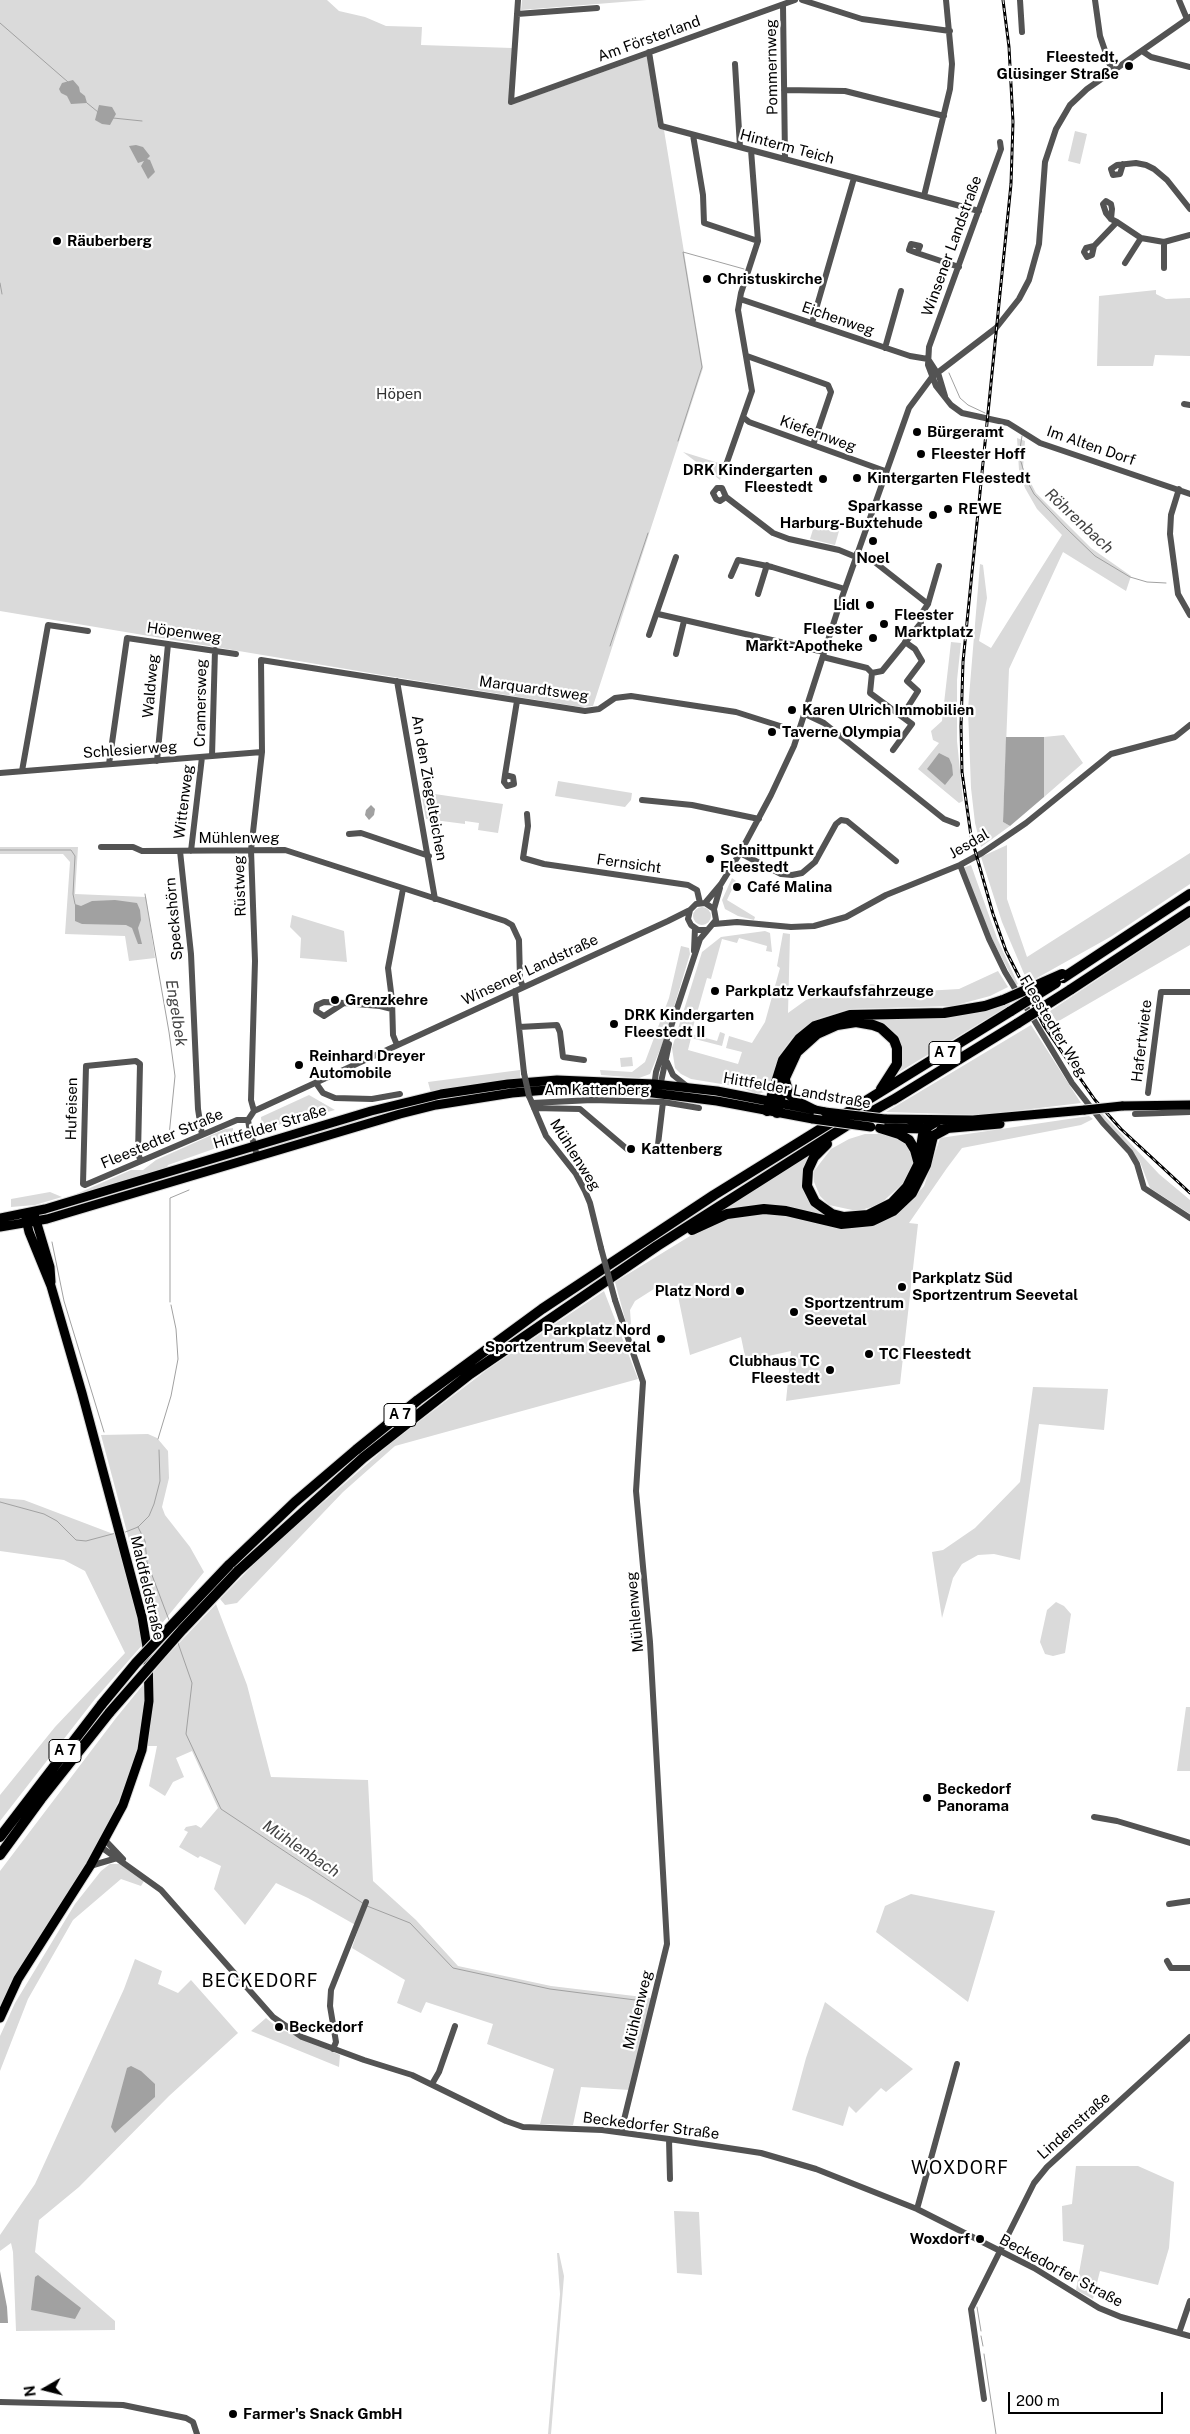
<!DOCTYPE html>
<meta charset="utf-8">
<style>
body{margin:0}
#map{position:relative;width:1190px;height:2434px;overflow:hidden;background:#fff;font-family:"Public Sans",sans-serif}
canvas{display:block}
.north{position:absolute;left:20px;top:2364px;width:50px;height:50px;-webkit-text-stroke:4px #fff;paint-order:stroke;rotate:262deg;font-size:14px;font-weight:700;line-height:20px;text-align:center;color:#000}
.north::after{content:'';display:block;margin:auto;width:18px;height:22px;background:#000;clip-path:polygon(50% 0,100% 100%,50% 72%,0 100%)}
.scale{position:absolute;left:1008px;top:2392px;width:155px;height:22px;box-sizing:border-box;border:2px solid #000;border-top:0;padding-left:6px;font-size:15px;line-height:18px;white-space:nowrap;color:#000;-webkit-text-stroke:4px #fff;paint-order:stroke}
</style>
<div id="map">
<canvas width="1190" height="2434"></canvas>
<div class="north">N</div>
<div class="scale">200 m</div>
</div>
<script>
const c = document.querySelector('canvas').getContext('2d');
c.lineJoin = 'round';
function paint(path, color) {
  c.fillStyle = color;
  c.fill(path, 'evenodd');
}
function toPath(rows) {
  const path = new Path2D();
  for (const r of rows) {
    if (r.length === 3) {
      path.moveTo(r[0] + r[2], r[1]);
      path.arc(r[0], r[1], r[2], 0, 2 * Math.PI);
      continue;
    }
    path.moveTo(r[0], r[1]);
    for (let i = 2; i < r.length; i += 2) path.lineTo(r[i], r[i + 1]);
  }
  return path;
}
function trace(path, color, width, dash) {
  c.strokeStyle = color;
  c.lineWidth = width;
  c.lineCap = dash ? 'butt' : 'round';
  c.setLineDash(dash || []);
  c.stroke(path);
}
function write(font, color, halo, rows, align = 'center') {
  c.font = font + ' "Public Sans",sans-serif';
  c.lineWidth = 4.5;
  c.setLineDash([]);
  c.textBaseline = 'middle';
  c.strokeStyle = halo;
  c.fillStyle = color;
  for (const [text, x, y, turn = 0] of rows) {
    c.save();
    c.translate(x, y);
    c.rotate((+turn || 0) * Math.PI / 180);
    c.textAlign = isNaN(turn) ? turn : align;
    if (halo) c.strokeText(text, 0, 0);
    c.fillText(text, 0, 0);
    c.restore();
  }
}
paint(toPath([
 [0,0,327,0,339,11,365,17,386,26,422,27,421,45,512,48,510,105,648,56,658,128,664,130,703,368,593,706,581,707,388,676,0,611],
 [522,0,647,0,521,10],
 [1075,131,1087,134,1080,164,1068,161],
 [1156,290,1156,294,1166,299,1190,298,1190,356,1155,355,1153,366,1097,366,1099,296],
 [1017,438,1025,441,1023,468,1036,493,1091,548,1131,576,1126,591,1063,552,1009,669,1003,822,1010,826,981,847,975,823,971,788,968,709,980,564,983,565,987,598,979,641,991,648,1062,535,1037,509,1025,488,1019,470],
 [683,452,725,465,720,480,715,476],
 [815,523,839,531,835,545,810,539],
 [951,642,961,643,957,680,957,741,963,801,959,803,918,769,939,743,933,740,931,731,942,721],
 [1064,735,1083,763,1044,797,1044,737],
 [558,781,632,793,631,800,625,807,555,796],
 [421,792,503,804,498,833,478,830,479,823,465,821,465,824,426,819],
 [1007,845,1007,899,1027,957,1190,853,1190,884,1112,936,1028,983,1002,922,981,857],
 [0,847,78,847,75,894,146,897,155,958,129,961,125,936,65,934,70,862,63,854,0,854],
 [971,865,997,938,1018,984,1016,985,992,939,963,868],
 [732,878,736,881,727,900,755,917,754,920,738,916,725,909,722,900],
 [702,916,9],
 [292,915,344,931,347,962,300,958,301,938,290,927],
 [1190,918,1190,945,1057,1022,1050,1011],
 [765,931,770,933,772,952,766,951,767,946,739,938,737,943,722,939,711,979,707,978,691,1034,717,1041,720,1032,723,1033,725,1034,722,1046,691,1038,688,1050,738,1064,742,1052,726,1048,729,1036,752,1043,765,1022,780,968,777,966,783,933,790,934,788,1013,806,1000,839,988,872,984,907,992,959,989,998,971,1008,987,990,996,953,1006,850,1009,820,1018,793,1037,781,1053,769,1089,765,1092,757,1094,740,1087,691,1079,681,1074,675,1068,672,1048,702,952,721,937],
 [681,946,689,948,690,954,664,1040,650,1074,639,1078,601,1075,600,1070,632,1072,645,1062,669,998],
 [1008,1002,1010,1005,896,1074,901,1053,880,1023,866,1017],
 [1031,1025,1081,1103,981,1115,886,1112],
 [632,1057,633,1066,621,1067,620,1058],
 [520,1070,520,1079,431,1093,428,1082],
 [309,1095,335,1110,262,1129,261,1117],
 [1102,1113,1159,1174,1190,1200,1190,1214,1150,1188,1140,1162,1097,1114],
 [1089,1116,1093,1119,1081,1125,962,1148,947,1168,909,1223,918,1224,900,1384,786,1401,791,1351,746,1361,741,1337,690,1355,676,1286,657,1287,635,1301,630,1310,631,1324,627,1326,615,1282,708,1225,738,1215,771,1213,828,1226,880,1222,912,1200,924,1186,940,1138],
 [233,1128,234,1144,224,1143,222,1146,168,1165,166,1169,65,1199,131,1170,143,1170,156,1160,225,1129],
 [865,1134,884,1134,899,1138,908,1144,913,1154,914,1167,908,1179,879,1205,857,1211,829,1205,820,1196,814,1182,814,1171,831,1149,849,1139],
 [813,1152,804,1169,803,1189,813,1207,824,1216,767,1204,733,1208,714,1215],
 [50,1192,62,1197,35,1205,11,1207,11,1199],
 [604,1291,638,1379,395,1446,343,1492,237,1603,225,1605,220,1599,263,1555,391,1443,488,1369],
 [1033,1387,1108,1389,1104,1430,1039,1424,1020,1560,994,1554,978,1555,962,1564,953,1578,942,1618,932,1552,943,1550,975,1528,1020,1482],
 [148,1434,157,1438,168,1451,169,1478,162,1507,165,1515,190,1547,204,1572,154,1633,101,1435],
 [0,1498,24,1500,116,1535,144,1643,95,1699,0,1821,0,1795,55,1727,125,1653,85,1571,64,1560,0,1551],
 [1056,1602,1064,1606,1071,1614,1065,1653,1053,1656,1045,1654,1040,1642,1047,1610],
 [216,1604,247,1685,271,1777,368,1780,373,1881,416,1920,458,1966,551,1986,651,1998,630,2090,581,2087,573,2125,540,2124,554,2069,487,2044,493,2024,426,2002,421,2013,397,2003,405,1980,352,1948,359,1927,308,1898,276,1883,245,1925,214,1889,221,1866,200,1856,198,1858,179,1847,188,1832,184,1830,186,1827,196,1825,201,1828,218,1808,192,1751,176,1758,184,1777,173,1782,165,1796,149,1786,157,1746,138,1746,133,1767,111,1819,80,1874,11,1982,0,2010,0,1871,116,1718,164,1659],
 [1186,1707,1190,1707,1190,1771,1177,1771],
 [110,1864,120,1864,144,1881,141,1886,121,1879,73,1920,28,1999,0,2071,0,2036,15,2003,75,1904,101,1871],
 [911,1894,995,1911,968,2002,876,1932,885,1906],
 [135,1959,162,1971,158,1984,178,1993,191,1980,238,2033,169,2096,79,2187,39,2220,35,2252,115,2321,115,2330,16,2331,13,2252,11,2243,0,2251,0,2235,35,2184,124,1989],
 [825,2002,913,2069,886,2092,881,2088,856,2113,849,2106,843,2126,792,2110,806,2058],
 [266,2018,278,2028,340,2055,339,2067,251,2031],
 [1076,2166,1138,2166,1174,2182,1169,2248,1158,2285,1100,2271,1093,2299,1076,2290,1084,2245,1063,2241,1062,2206,1072,2204],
 [674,2211,699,2212,702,2275,677,2273],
 [557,2253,559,2253,564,2276,551,2434,548,2434,560,2294]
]), '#dadada');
paint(toPath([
 [73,80,79,87,80,92,85,96,87,103,71,104,67,96,61,93,59,89,62,83],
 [99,105,112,107,116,114,110,125,102,124,95,120],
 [136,145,143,147,150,156,147,159,150,160,155,172,148,179,141,166,144,161,138,163,129,146],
 [1006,737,1044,737,1044,797,1010,826,1003,822],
 [939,753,949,758,952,765,953,775,945,785,927,769],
 [371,805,375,809,374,815,369,820,365,815,366,810],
 [115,900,137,903,140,910,141,920,138,928,142,944,138,944,132,928,126,925,82,924,75,921,75,904,81,906,92,901],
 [131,2066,141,2071,155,2084,155,2097,115,2133,111,2127,127,2068],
 [0,2271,7,2307,8,2323,0,2323],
 [38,2275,81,2308,75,2319,31,2310,35,2277]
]), '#a1a1a1');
trace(toPath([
 [0,23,68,82],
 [87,103,98,112],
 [113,118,142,121],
 [0,283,2,294],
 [949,373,960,398,968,405,985,413],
 [1022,436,1019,455,1026,479,1034,494,1066,528,1095,556,1130,577,1147,582,1166,583],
 [678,441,702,367,683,252,744,269],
 [610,646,648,533],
 [0,850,71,850,75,856,73,894,75,904],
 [145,894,169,1032,175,1076,169,1136],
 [52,1242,64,1301,104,1432],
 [170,1302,170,1198,189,1190],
 [158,1439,171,1396,178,1359,176,1329,171,1305],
 [0,1502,44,1514,57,1521,76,1540,86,1541,116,1533],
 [138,1527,145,1541,147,1562,169,1620],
 [123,1533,138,1527,149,1516,154,1504,160,1481,159,1450],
 [178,1643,192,1683,186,1734,221,1809,364,1904],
 [367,1906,410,1923,453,1968,550,1989,643,2001],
 [977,2307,981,2331],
 [981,2336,983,2346],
 [984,2354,996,2434]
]), '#a1a1a1', 1);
const major = toPath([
 [1122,1106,1190,1105],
 [885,1119,973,1120,1085,1110],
 [886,1128,925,1129],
 [941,1129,1000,1124],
 [35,1217,50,1267,51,1282],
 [0,1218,45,1209,371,1111,441,1094,508,1084,557,1080,654,1084,717,1091,825,1112],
 [0,1227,47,1219,400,1114,436,1105,512,1093,558,1089,637,1091,717,1101,813,1119],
 [0,2018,18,1979,90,1866,123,1805,142,1750,149,1701,148,1653,142,1617,82,1393,51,1286,29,1232,26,1219,29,1213]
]);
const highway = toPath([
 [1063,978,1190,894],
 [1070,990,1190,911],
 [785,1080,789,1094,796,1101,814,1110],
 [893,1100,1018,1023],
 [767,1111,783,1060,799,1039,815,1026,850,1015,944,1013,985,1006,1003,1000],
 [777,1113,785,1078,797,1052,817,1034,837,1025,856,1022,873,1025,881,1028,894,1040,897,1048,897,1064,881,1089],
 [911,1120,927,1133],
 [880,1128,899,1134,909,1140,915,1150,918,1161],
 [827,1144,814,1157,808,1170,807,1186,815,1202,832,1214,844,1217,868,1215,892,1203,907,1187,918,1165,924,1129,937,1121],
 [692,1230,727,1214,764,1209,786,1211,841,1224,872,1221,893,1211,912,1193,926,1165,933,1136,946,1129],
 [229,1565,295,1502,356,1450,418,1400,542,1309,714,1195,1011,1011],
 [238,1571,363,1458,470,1374,657,1246,846,1126,898,1097],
 [0,1837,102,1704],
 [0,1855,41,1799,110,1712]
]);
trace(major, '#dbdbdb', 11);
trace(highway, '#dbdbdb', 12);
trace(toPath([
 [518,0,511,102,795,0],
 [802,0,862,19,950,31],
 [1020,0,1022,32],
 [1095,0,1100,36,1112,71],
 [1179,0,1187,19],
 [783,5,785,158],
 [517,14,597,8],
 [1142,51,1151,57,1190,67],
 [649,52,661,126,979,211],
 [735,64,740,147],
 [784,90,845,91,944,116],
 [693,135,703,195,704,223,758,241],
 [1000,142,1001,149,929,347,928,365,936,386,951,405,962,413,1008,423,1040,443,1190,494],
 [1123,164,1120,174,1113,175,1111,169,1117,165,1136,163,1146,165,1154,169,1167,180,1190,209],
 [924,196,950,89,952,64,946,0],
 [1111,219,1112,209,1111,204,1106,201,1103,204,1106,213,1111,219,1117,222,1141,238,1164,242,1190,235],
 [1164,242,1164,268],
 [1094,246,1092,255,1087,257,1084,252,1086,248,1094,246,1117,222],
 [917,253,920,246,911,244,909,250,917,253,959,267],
 [1125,263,1141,238],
 [740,299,910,356,928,359],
 [812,323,854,178],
 [885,348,901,291],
 [747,356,828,385,831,392,813,445],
 [928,359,939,376,945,396],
 [1184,404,1190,405],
 [743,417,749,422,885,471],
 [726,465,752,391,738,310,741,293,758,241,751,150],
 [1179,489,1171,515,1170,534,1178,594,1190,615],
 [726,497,722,488,717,488,713,493,716,499,720,501,726,497,773,533,789,539,839,550,856,557],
 [857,553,872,560,928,604],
 [731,576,738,560,772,567,845,589],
 [758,594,767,565],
 [658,614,824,652],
 [649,635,676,557],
 [676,654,684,621],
 [823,657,867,668,872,673],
 [872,673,882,671,921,623,920,616,928,604,939,566],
 [872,673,870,693,912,724,893,750],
 [397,681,435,899],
 [805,714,824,723,944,819,957,824],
 [902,716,918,691,907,681,922,661,915,649,905,642],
 [212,756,215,650],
 [157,761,168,644],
 [109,764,127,638,236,654],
 [22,771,48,625,88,631],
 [0,773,262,752],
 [505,775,513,777,514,784,507,786,504,782,505,775,517,701],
 [642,800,692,805,759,819],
 [527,814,528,826,523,858,544,864,688,885,697,890,700,903],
 [349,834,361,833,429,856],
 [101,847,133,847,142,851,285,850,505,921,512,925,519,940,520,979,523,987],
 [180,851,191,954,198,1109,202,1135],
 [191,851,202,757],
 [740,853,781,874,792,875,802,873,815,862,836,824,841,820,847,821,896,861],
 [960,865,989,939,1005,972,1072,1083,1103,1123,1130,1152,1137,1164,1144,1188,1190,1218],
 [705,903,721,884,740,853,771,795,794,746,841,600,909,408,932,377,996,328,1019,299,1029,280,1039,244,1045,162,1056,129,1070,105,1087,89,1190,17],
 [714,909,720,888],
 [690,910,688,919,691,925,698,930,706,930],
 [714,924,737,922,791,927,814,926,846,917,886,895,960,865,982,853,1026,823,1111,754,1175,737,1190,725],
 [694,951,695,928],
 [515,991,524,1073],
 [344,1003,324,1016,316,1011,317,1005,324,1002,344,1003,380,1006,392,1009],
 [519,1027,557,1025,560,1032,563,1057,584,1060],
 [397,1045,393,1035,392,1000,388,968,403,889],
 [667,1062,673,1075,688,1087],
 [316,1083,323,1093,335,1098,372,1099,400,1094],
 [656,1093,660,1087,669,1044],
 [1148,1093,1161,992,1190,992],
 [529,1096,546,1136,576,1174,585,1191,590,1203,601,1248],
 [532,1103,592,1100,663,1102,699,1108],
 [534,1108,580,1109,627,1149],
 [254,1111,251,1100,255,961,251,850,262,752,261,660,585,711,599,709,615,698,631,696,736,712,799,732],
 [1135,1114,1190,1112],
 [657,1153,663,1102],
 [257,1156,249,1126,248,1120,254,1111,668,921,690,910,696,904,705,903,714,909,716,920,700,939,656,1072,654,1087],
 [141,1161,138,1154,140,1064,136,1061,86,1066,83,1184,85,1185,237,1120,248,1120],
 [615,1300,643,1382,636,1491,650,1642,667,1944,621,2132],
 [1094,1817,1117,1821,1190,1843],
 [105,1840,123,1859],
 [101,1847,161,1890,273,2017,302,2037,364,2060,412,2075,506,2121,523,2127,602,2130,669,2139,761,2153,816,2169,917,2209,1034,2268,1099,2308,1121,2317,1190,2336],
 [90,1866,117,1858],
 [1169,1904,1190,1901],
 [1167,1961,1171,1968,1190,1968],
 [333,2049,336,2042,330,2006,331,1990,366,1902],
 [432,2084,439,2072,455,2026],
 [669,2139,670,2179],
 [917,2209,957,2064],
 [1179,2333,1190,2301],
 [984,2399,971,2309,1034,2183,1047,2167,1190,2037],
 [0,2402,123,2405,186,2418,193,2422,197,2434]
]), '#535353', 6);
trace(major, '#000', 9);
trace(highway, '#000', 10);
const rail = toPath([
 [1003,0,1009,47,1013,122,1011,184,963,662,961,726,962,772,971,836,993,914,1006,951,1044,1026,1095,1100,1121,1129,1190,1193]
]);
trace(rail, '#000', 3);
trace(rail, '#fff', 1, [4]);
const majorBridge = toPath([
 [1085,1110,1122,1106],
 [825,1112,885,1119],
 [813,1119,871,1127]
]);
const highwayBridge = toPath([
 [1003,1000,1062,974],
 [1011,1011,1056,983],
 [1018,1023,1070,990],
 [102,1704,136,1663,229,1565],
 [110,1712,182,1630,238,1571]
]);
trace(majorBridge, '#dbdbdb', 11, []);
trace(highwayBridge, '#dbdbdb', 12, []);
trace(toPath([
 [524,1073,529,1096],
 [601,1248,615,1300]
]), '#535353', 6);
trace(majorBridge, '#000', 9);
trace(highwayBridge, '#000', 10);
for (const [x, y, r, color] of [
 [1129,66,5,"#000"],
 [57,241,5,"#000"],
 [707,279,5,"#000"],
 [917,432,5,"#000"],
 [921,454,5,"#000"],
 [857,478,5,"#000"],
 [823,479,5,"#000"],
 [948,509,5,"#000"],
 [933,515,5,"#000"],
 [873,541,5,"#000"],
 [870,605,5,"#000"],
 [884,624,5,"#000"],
 [873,638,5,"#000"],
 [792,710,5,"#000"],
 [772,732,5,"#000"],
 [710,859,5,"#000"],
 [737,887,5,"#000"],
 [715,991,5,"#000"],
 [335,1000,5,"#000"],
 [614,1024,5,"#000"],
 [299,1065,5,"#000"],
 [631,1149,5,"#000"],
 [902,1287,5,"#000"],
 [740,1291,5,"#000"],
 [794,1312,5,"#000"],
 [661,1339,5,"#000"],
 [869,1354,5,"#000"],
 [830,1370,5,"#000"],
 [927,1798,5,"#000"],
 [279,2027,5,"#000"],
 [980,2239,5,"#000"],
 [233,2414,5,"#000"]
]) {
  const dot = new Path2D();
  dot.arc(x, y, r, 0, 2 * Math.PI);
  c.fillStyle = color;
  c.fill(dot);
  trace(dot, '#fff', 2);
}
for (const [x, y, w] of [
 [945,1053,32],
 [400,1415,32],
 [65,1751,32]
]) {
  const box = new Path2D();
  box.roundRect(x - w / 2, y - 11.5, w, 23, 4);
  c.fillStyle = '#fff';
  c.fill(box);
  trace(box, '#000', 1);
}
write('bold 14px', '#000', null, [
 ["A 7",945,1053],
 ["A 7",400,1415],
 ["A 7",65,1751]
]);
write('15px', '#000', '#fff', [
 ["Am Försterland",649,39,-20],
 ["Pommernweg",772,67,-91],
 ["Hinterm Teich",787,147,15],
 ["Winsener Landstraße",952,246,-70],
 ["Eichenweg",838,319,19],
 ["Kiefernweg",818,434,20],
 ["Im Alten Dorf",1091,446,19],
 ["Höpenweg",184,633,8],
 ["Waldweg",151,686,-85],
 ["Marquardtsweg",534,689,8],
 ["Cramersweg",201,703,-89],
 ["Schlesierweg",130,750,-4],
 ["An den Ziegelteichen",429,788,80],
 ["Wittenweg",184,802,-83],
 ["Mühlenweg",239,838],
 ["Jesdal",969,844,-30],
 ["Fernsicht",629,864,8],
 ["Rüstweg",240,886,-92],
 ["Speckshörn",174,919,-95],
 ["Winsener Landstraße",530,970,-25],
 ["Fleestedter Weg",1053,1026,59],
 ["Hafertwiete",1142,1041,-83],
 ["Am Kattenberg",597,1090],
 ["Hittfelder Landstraße",797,1091,10],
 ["Hufeisen",72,1109,-89],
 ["Hittfelder Straße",270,1127,-17],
 ["Fleestedter Straße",162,1139,-23],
 ["Mühlenweg",575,1155,58],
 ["Maldfeldstraße",147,1588,77],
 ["Mühlenweg",635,1612,-95],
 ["Mühlenweg",638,2010,-76],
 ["Beckedorfer Straße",651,2126,7],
 ["Lindenstraße",1074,2126,-42],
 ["Beckedorfer Straße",1061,2271,28]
]);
write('bold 15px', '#000', '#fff', [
 ["Fleestedt,",1119,57,"right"],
 ["Glüsinger Straße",1119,74,"right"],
 ["Räuberberg",67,241],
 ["Christuskirche",717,279],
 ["Bürgeramt",927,432],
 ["Fleester Hoff",931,454],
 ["DRK Kindergarten",813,470,"right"],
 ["Fleestedt",813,487,"right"],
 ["Kintergarten Fleestedt",867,478],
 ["Sparkasse",923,506,"right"],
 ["Harburg-Buxtehude",923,523,"right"],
 ["REWE",958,509],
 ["Noel",873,558,"center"],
 ["Lidl",860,605,"right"],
 ["Fleester",894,615],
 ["Marktplatz",894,632],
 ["Fleester",863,629,"right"],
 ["Markt-Apotheke",863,646,"right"],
 ["Karen Ulrich Immobilien",802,710],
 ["Taverne Olympia",782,732],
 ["Schnittpunkt",720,850],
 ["Fleestedt",720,867],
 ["Café Malina",747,887],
 ["Parkplatz Verkaufsfahrzeuge",725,991],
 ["Grenzkehre",345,1000],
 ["DRK Kindergarten",624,1015],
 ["Fleestedt II",624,1032],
 ["Reinhard Dreyer",309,1056],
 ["Automobile",309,1073],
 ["Kattenberg",641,1149],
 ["Parkplatz Süd",912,1278],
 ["Sportzentrum Seevetal",912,1295],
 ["Platz Nord",730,1291,"right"],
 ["Sportzentrum",804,1303],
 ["Seevetal",804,1320],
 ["Parkplatz Nord",651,1330,"right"],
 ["Sportzentrum Seevetal",651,1347,"right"],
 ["TC Fleestedt",879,1354],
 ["Clubhaus TC",820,1361,"right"],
 ["Fleestedt",820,1378,"right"],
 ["Beckedorf",937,1789],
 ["Panorama",937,1806],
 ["Beckedorf",289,2027],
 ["Woxdorf",970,2239,"right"],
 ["Farmer's Snack GmbH",243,2414]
], 'left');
write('15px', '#313131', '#fff', [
 ["Höpen",399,394]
]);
write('italic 16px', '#424242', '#fff', [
 ["Röhrenbach",1079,521,43],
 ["Engelbek",176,1013,81],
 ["Mühlenbach",301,1849,34]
]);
c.letterSpacing = '1px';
write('18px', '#000', '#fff', [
 ["BECKEDORF",260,1981],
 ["WOXDORF",960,2168]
]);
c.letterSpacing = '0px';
</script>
